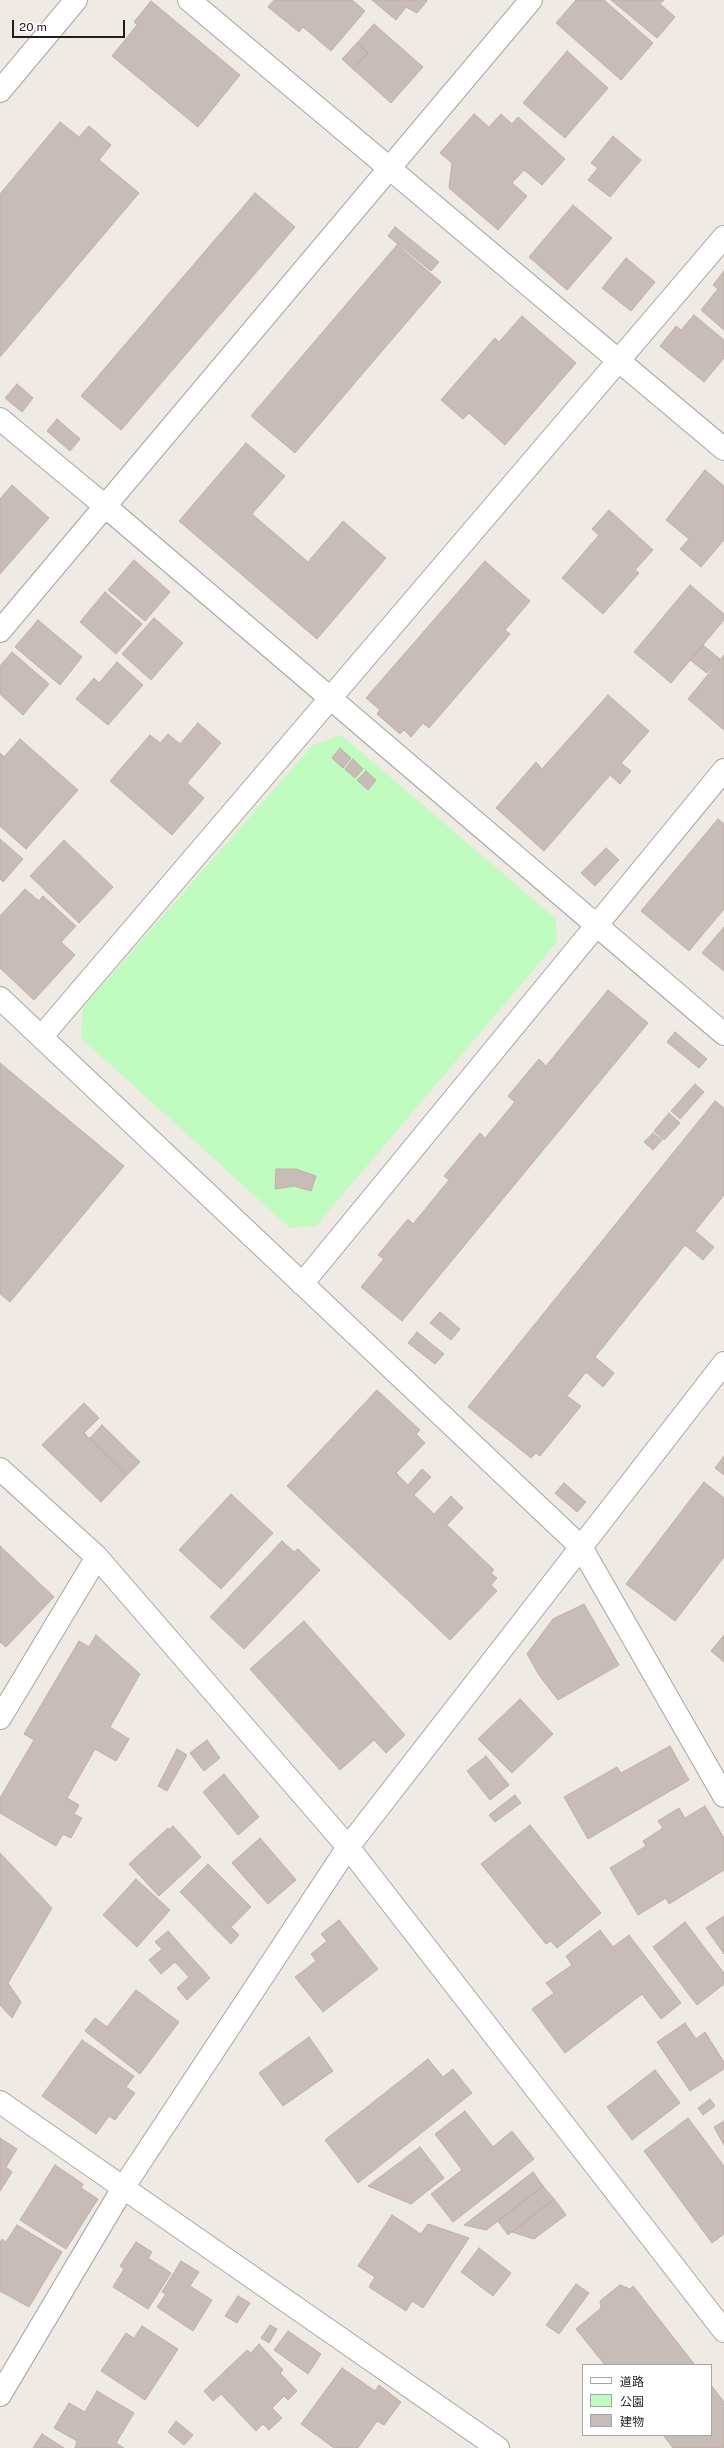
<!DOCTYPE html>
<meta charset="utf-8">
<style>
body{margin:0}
#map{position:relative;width:724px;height:2448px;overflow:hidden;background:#efeae3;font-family:"Public Sans","Noto Sans JP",sans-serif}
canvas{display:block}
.legend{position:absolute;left:582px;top:2364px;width:130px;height:72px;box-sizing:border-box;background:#fff;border:1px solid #a5a5a5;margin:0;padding:5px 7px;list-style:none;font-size:12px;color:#1e1e1e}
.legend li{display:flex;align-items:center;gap:8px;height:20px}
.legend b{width:20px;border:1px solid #a5a5a5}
.scale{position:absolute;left:12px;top:20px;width:113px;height:18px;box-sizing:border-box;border:2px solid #1e1e1e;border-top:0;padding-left:5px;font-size:12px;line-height:14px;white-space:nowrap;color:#1e1e1e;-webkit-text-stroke:3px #fff;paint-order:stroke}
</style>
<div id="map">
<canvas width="724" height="2448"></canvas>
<ul class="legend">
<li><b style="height:5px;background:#fff"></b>道路</li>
<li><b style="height:11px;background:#c0fbbf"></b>公園</li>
<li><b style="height:11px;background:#c7bcb7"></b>建物</li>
</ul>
<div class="scale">20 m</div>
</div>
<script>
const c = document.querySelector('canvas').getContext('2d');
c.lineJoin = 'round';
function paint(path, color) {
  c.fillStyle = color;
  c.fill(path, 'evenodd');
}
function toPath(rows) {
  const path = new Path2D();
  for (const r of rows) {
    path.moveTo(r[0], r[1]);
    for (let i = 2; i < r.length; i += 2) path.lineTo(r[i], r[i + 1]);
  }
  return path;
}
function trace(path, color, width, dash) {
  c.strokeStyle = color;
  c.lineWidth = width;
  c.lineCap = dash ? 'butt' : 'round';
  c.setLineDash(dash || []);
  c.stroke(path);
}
paint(toPath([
 [341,735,556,919,557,942,316,1226,290,1228,81,1038,83,1007,313,745]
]), '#c0fbbf');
const building = toPath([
 [274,0,352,0,365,11,331,51,303,27,299,32,268,7,274,0],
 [372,0,426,0,427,1,417,13,406,7,396,20,372,0],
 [576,0,604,0,653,43,621,80,556,23,576,0],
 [611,0,664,0,660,4,675,17,657,38,611,0],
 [151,1,240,75,198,127,112,56,137,25,134,22,151,1],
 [374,24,423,67,391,103,353,69,368,53,357,43,374,24],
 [357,43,368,53,353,69,342,59,357,43],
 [567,51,608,88,565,138,523,103,567,51],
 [474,114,489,127,501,114,512,124,518,117,565,159,542,185,524,170,512,183,527,196,498,230,449,188,452,163,440,153,474,114],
 [60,122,79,137,89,126,111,145,99,160,139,193,0,357,0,194,60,122],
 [613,136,641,160,610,197,588,180,598,168,591,163,613,136],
 [255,193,295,227,121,430,81,396,255,193],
 [573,205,612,238,567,290,529,257,573,205],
 [395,227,439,262,431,271,388,236,395,227],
 [397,245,441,282,295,453,251,416,397,245],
 [626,258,655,282,631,311,602,288,626,258],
 [724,271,724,330,701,310,718,289,713,285,724,271],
 [694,315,724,340,724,358,704,382,660,346,676,326,681,330,694,315],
 [522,316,576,363,505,445,469,413,463,419,441,400,495,338,499,342,522,316],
 [17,384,33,398,22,412,5,398,17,384],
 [57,419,80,439,70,451,47,431,57,419],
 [246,443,285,476,252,514,308,562,343,521,386,558,317,639,179,521,246,443],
 [705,470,724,486,724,540,701,567,680,549,689,539,666,520,705,470],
 [12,485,49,518,0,574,0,499,12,485],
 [609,510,653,550,635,570,639,573,603,614,562,578,599,535,592,529,609,510],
 [134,560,170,592,145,621,108,590,134,560],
 [485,561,530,601,505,630,510,634,429,728,423,723,411,737,404,730,400,734,377,714,380,710,366,698,485,561],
 [690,585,724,614,724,620,671,683,634,652,690,585],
 [105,592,142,624,116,654,80,622,105,592],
 [154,618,183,643,151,680,122,654,154,618],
 [38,620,82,657,60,685,15,647,38,620],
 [703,645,720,659,707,673,690,660,703,645],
 [12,652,49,684,23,715,0,694,0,666,12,652],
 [724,655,724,730,688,699,724,655],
 [117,662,143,685,108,725,76,699,94,678,99,683,117,662],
 [608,695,649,731,621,763,631,771,620,784,610,775,544,851,496,808,536,762,542,769,608,695],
 [198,723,221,743,187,783,204,798,172,835,110,781,150,735,160,743,168,734,180,744,198,723],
 [20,739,78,790,26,849,0,826,0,753,4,757,20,739],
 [340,748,351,758,343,768,332,758,340,748],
 [353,759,363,769,355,778,345,769,353,759],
 [366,771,376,780,368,790,357,780,366,771],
 [718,819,724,824,724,909,689,951,641,911,718,819],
 [0,839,23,859,3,882,0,879,0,839],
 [64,840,113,887,79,923,30,876,64,840],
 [606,848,619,860,595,886,581,873,606,848],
 [25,889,39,901,43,896,76,926,61,942,75,955,34,1000,0,968,0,916,25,889],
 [724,927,724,971,702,953,724,927],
 [608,990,648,1023,402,1321,361,1287,384,1259,378,1255,408,1219,413,1224,449,1180,444,1176,480,1133,485,1138,515,1102,508,1096,539,1059,546,1066,608,990],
 [675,1032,707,1059,699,1068,667,1042,675,1032],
 [0,1063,124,1166,10,1302,0,1294,0,1063],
 [695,1084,704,1092,680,1119,671,1111,695,1084],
 [715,1101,724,1108,724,1195,695,1231,714,1247,703,1260,685,1245,595,1357,614,1373,603,1387,586,1372,567,1396,581,1406,540,1456,536,1453,531,1458,468,1407,715,1101],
 [669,1113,680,1123,664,1140,654,1131,669,1113],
 [653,1133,662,1140,653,1150,644,1142,653,1133],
 [276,1169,296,1169,316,1176,311,1191,294,1186,275,1189,276,1169],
 [440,1312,460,1329,451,1340,430,1323,440,1312],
 [417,1332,444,1354,435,1364,408,1343,417,1332],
 [377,1390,420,1430,416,1434,425,1443,396,1473,408,1485,422,1469,431,1477,414,1495,434,1514,451,1496,463,1508,447,1525,494,1570,491,1573,497,1578,491,1585,497,1591,450,1640,287,1486,377,1390],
 [84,1403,99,1418,84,1433,127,1475,101,1502,42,1445,84,1403],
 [102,1425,140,1462,127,1475,90,1438,102,1425],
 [724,1456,724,1475,715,1468,724,1456],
 [704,1482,724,1498,724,1557,675,1621,626,1584,704,1482],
 [564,1483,586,1502,577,1512,555,1493,564,1483],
 [231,1494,273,1533,221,1589,179,1550,231,1494],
 [282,1541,294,1552,298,1549,320,1570,244,1649,210,1617,282,1541],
 [0,1546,54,1597,6,1647,0,1642,0,1546],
 [584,1604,619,1665,558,1700,539,1675,527,1654,553,1619,584,1604],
 [304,1621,405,1735,386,1753,374,1740,340,1770,250,1669,304,1621],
 [96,1635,140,1674,110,1727,129,1739,116,1761,95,1749,67,1798,79,1805,74,1814,82,1818,71,1838,63,1834,56,1846,0,1813,0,1798,34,1740,24,1734,79,1641,89,1647,96,1635],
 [724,1635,724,1662,711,1651,724,1635],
 [520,1699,553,1734,512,1773,478,1739,520,1699],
 [207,1740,220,1758,204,1771,190,1753,207,1740],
 [670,1746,689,1780,588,1839,564,1797,617,1767,621,1773,670,1746],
 [177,1749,187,1755,167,1791,158,1786,177,1749],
 [486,1756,509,1785,490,1800,467,1771,486,1756],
 [224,1774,259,1817,238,1835,203,1792,224,1774],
 [515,1795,521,1803,495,1822,489,1815,515,1795],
 [705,1806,724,1838,724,1870,669,1904,666,1898,638,1915,610,1868,646,1846,643,1841,663,1828,658,1821,679,1808,685,1818,705,1806],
 [530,1825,601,1913,557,1948,551,1941,546,1944,481,1864,530,1825],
 [173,1826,201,1857,159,1896,129,1864,168,1828,169,1830,173,1826],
 [260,1838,296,1880,268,1904,232,1863,260,1838],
 [0,1853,52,1908,8,1983,21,2002,12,2018,0,2005,0,1853],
 [208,1864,251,1907,231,1927,239,1935,231,1944,180,1892,208,1864],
 [136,1879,170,1910,137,1947,103,1915,136,1879],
 [724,1916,724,1954,706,1928,724,1916],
 [339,1920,378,1969,323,2012,295,1977,316,1961,311,1954,327,1941,321,1934,339,1920],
 [685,1922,724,1973,724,1984,697,2005,653,1947,685,1922],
 [600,1930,613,1947,629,1935,681,2003,661,2019,642,1994,565,2053,532,2009,554,1993,546,1983,572,1965,566,1956,600,1930],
 [168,1931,210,1978,187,2000,177,1988,189,1977,175,1962,161,1974,149,1960,162,1949,155,1942,168,1931],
 [136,1990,179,2022,140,2074,85,2031,95,2018,107,2027,136,1990],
 [685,2023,696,2039,705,2032,724,2062,724,2069,690,2091,657,2042,685,2023],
 [309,2037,333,2071,283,2106,259,2073,309,2037],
 [82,2040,134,2076,126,2087,135,2093,115,2120,109,2116,96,2134,42,2096,82,2040],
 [428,2059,443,2077,453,2069,472,2093,358,2183,325,2140,428,2059],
 [655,2070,680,2103,632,2140,607,2107,655,2070],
 [710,2099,715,2106,703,2115,698,2108,710,2099],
 [465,2111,493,2147,512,2131,534,2159,453,2222,431,2194,462,2170,435,2134,465,2111],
 [688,2118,724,2166,724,2234,712,2243,644,2151,688,2118],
 [724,2121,724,2145,714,2127,724,2121],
 [0,2138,17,2149,6,2167,12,2172,0,2191,0,2138],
 [420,2147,444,2178,411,2204,368,2186,420,2147],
 [55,2165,83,2184,81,2188,98,2199,66,2249,20,2220,55,2165],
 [533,2172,543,2186,498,2221,486,2230,464,2225,533,2172],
 [543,2186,554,2199,508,2235,498,2221,543,2186],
 [554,2199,566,2215,534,2239,512,2232,554,2199],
 [392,2215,421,2234,428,2224,469,2238,423,2308,412,2301,406,2311,369,2287,375,2277,358,2266,392,2215],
 [17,2225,62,2252,29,2307,0,2291,0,2242,2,2239,6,2242,17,2225],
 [136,2242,152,2252,148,2258,171,2273,148,2309,113,2287,124,2269,120,2266,136,2242],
 [479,2248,511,2273,493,2296,461,2272,479,2248],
 [181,2261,199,2272,190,2286,212,2300,193,2331,157,2307,166,2294,162,2292,181,2261],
 [576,2284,589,2293,559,2334,546,2325,576,2284],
 [620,2285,630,2289,633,2286,695,2365,605,2365,576,2329,601,2308,600,2301,620,2285],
 [238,2296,250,2303,237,2323,225,2316,238,2296],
 [270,2325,277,2329,269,2343,261,2338,270,2325],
 [142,2326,178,2349,145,2400,101,2371,126,2333,134,2338,142,2326],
 [288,2331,321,2354,308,2374,274,2350,288,2331],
 [259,2344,283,2370,280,2373,297,2391,288,2400,284,2396,272,2408,282,2418,269,2430,263,2424,256,2431,221,2394,213,2401,204,2391,247,2350,251,2353,259,2344],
 [342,2368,375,2391,379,2385,401,2402,384,2425,377,2421,358,2448,334,2448,301,2424,342,2368],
 [711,2385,724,2402,724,2448,673,2448,663,2435,711,2435,711,2385],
 [97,2391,134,2413,116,2443,124,2448,75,2448,77,2441,54,2428,69,2403,85,2412,97,2391],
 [176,2421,193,2435,184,2445,168,2432,176,2421],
 [42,2434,64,2448,33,2448,42,2434]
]);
paint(building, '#c7bcb7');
trace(building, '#c1afa5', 1);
const minor = toPath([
 [189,0,724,449],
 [105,506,724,1034],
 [0,631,531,0],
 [0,998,581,1547,724,1796],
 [42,1036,724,237],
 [302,1284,724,770],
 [0,1718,97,1557],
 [0,2102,498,2448],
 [0,2395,123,2188,348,1847,724,1363]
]);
const tertiary = toPath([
 [0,91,76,0],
 [0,419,105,506],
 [0,1469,97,1557,348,1847,724,2331]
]);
trace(minor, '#a5a5a5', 24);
trace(tertiary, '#a5a5a5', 24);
trace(minor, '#fff', 22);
trace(tertiary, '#fff', 22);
</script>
